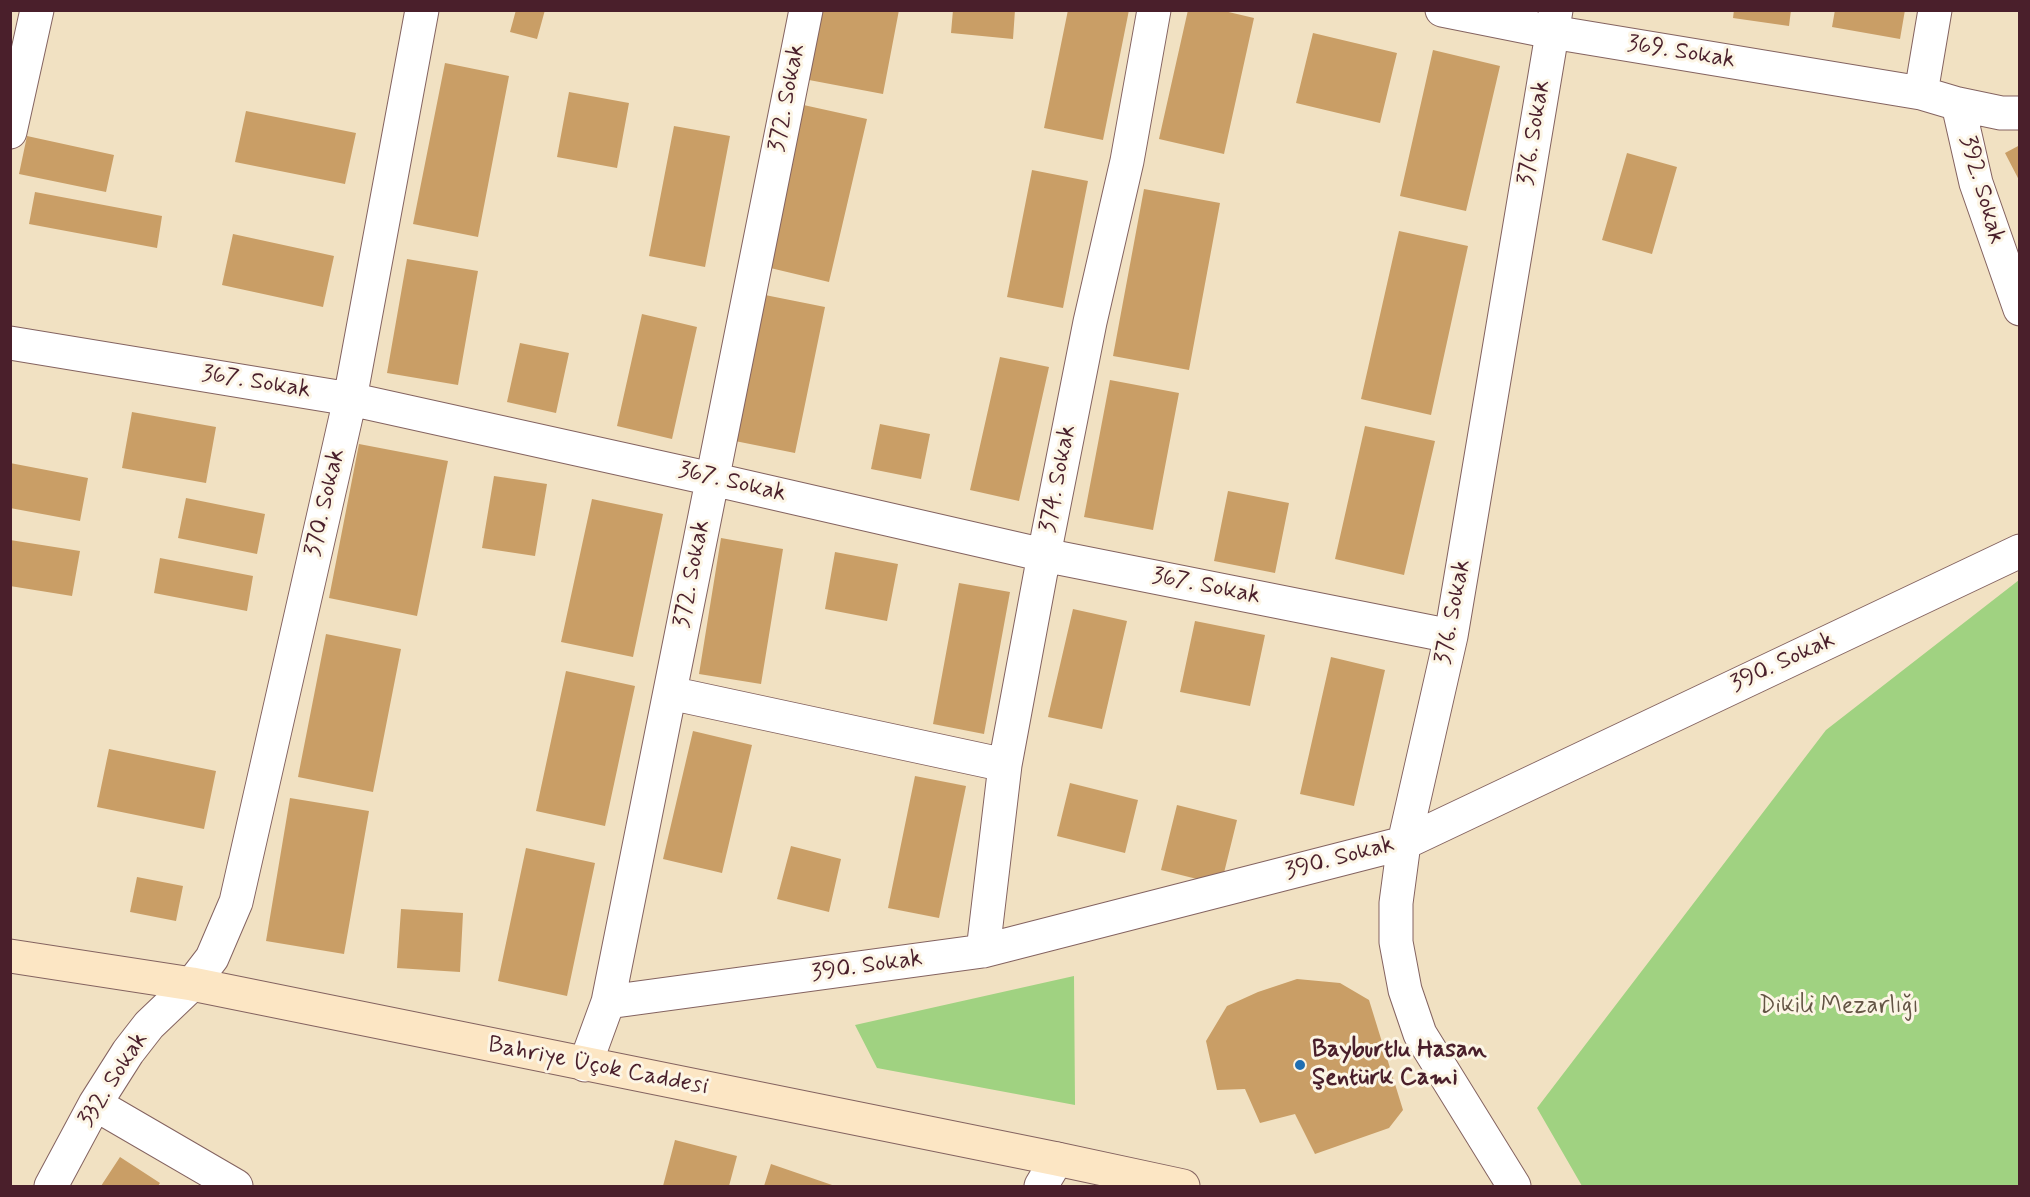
<!DOCTYPE html>
<meta charset="utf-8">
<style>
body{margin:0}
#map{position:relative;width:2030px;height:1197px;overflow:hidden;background:#f1e1c2;font-family:Mynerve,sans-serif}
canvas{display:block}
.frame{position:absolute;inset:0;border:12px solid #4a1f2b;pointer-events:none}
</style>
<div id="map">
<canvas width="2030" height="1197"></canvas>
<div class="frame"></div>
</div>
<script>
const c = document.querySelector('canvas').getContext('2d');
c.lineJoin = 'round';
function paint(path, color) {
  c.fillStyle = color;
  c.fill(path, 'evenodd');
}
function toPath(rows) {
  const path = new Path2D();
  for (const r of rows) {
    path.moveTo(r[0], r[1]);
    for (let i = 2; i < r.length; i += 2) path.lineTo(r[i], r[i + 1]);
  }
  return path;
}
function trace(path, color, width, dash) {
  c.strokeStyle = color;
  c.lineWidth = width;
  c.lineCap = dash ? 'butt' : 'round';
  c.setLineDash(dash || []);
  c.stroke(path);
}
function write(font, color, halo, rows, align = 'center') {
  c.font = font + ' Mynerve,sans-serif';
  c.lineWidth = 6;
  c.setLineDash([]);
  c.textBaseline = 'middle';
  c.strokeStyle = halo;
  c.fillStyle = color;
  for (const [text, x, y, turn = 0] of rows) {
    c.save();
    c.translate(x, y);
    c.rotate((+turn || 0) * Math.PI / 180);
    c.textAlign = isNaN(turn) ? turn : align;
    if (halo) c.strokeText(text, 0, 0);
    c.fillText(text, 0, 0);
    c.restore();
  }
}
paint(toPath([
 [2019,580,2019,1186,1582,1186,1537,1108,1826,730],
 [1074,976,1075,1105,877,1068,855,1025]
]), '#a0d281');
paint(toPath([
 [516,10,545,10,537,39,510,32],
 [822,10,899,10,883,94,809,80],
 [953,10,1015,10,1013,39,951,33],
 [1068,10,1129,10,1103,140,1044,128],
 [1188,10,1220,10,1254,18,1224,154,1159,139],
 [1734,10,1791,10,1789,26,1733,18],
 [1835,10,1905,10,1900,39,1832,27],
 [1313,33,1397,53,1380,123,1296,103],
 [1433,50,1500,66,1466,211,1400,196],
 [445,63,509,76,478,237,413,224],
 [569,92,629,103,617,168,557,157],
 [799,104,867,119,829,282,762,266],
 [246,111,356,133,345,184,235,162],
 [674,126,730,136,705,267,649,256],
 [27,136,114,155,106,192,19,174],
 [2020,145,2020,182,2005,153],
 [1627,153,1677,167,1652,254,1602,240],
 [1032,170,1088,181,1063,308,1007,297],
 [1144,189,1220,203,1189,370,1113,356],
 [35,192,162,216,157,248,29,224],
 [1399,231,1468,246,1431,415,1361,399],
 [233,234,334,256,323,307,222,285],
 [407,259,478,271,458,385,387,373],
 [765,295,825,307,795,453,735,441],
 [642,314,697,327,672,439,617,426],
 [520,343,569,353,556,413,507,402],
 [1000,357,1049,367,1019,501,970,490],
 [1110,380,1179,393,1153,530,1084,517],
 [132,412,216,427,206,483,122,468],
 [880,424,930,434,921,479,871,469],
 [1365,426,1435,441,1404,575,1335,559],
 [359,444,448,461,417,616,329,598],
 [10,463,88,478,80,521,10,508],
 [494,476,547,484,535,556,482,548],
 [1228,491,1289,503,1275,573,1214,561],
 [186,498,265,514,257,554,178,538],
 [592,499,663,514,633,657,561,642],
 [721,538,783,549,761,684,699,674],
 [10,540,80,551,72,596,10,586],
 [835,552,898,564,887,621,825,609],
 [160,558,253,576,247,611,154,593],
 [959,583,1010,592,984,734,933,724],
 [1073,609,1127,621,1102,729,1048,717],
 [1195,621,1265,635,1250,706,1180,692],
 [326,634,401,649,373,792,298,777],
 [1331,657,1385,670,1354,806,1300,794],
 [566,671,635,686,605,826,536,811],
 [693,731,752,745,722,873,663,859],
 [109,749,216,771,204,829,97,807],
 [915,776,966,786,939,918,888,908],
 [1070,783,1138,800,1125,853,1057,836],
 [290,798,369,811,344,954,266,941],
 [1177,805,1237,820,1221,885,1161,870],
 [791,846,841,859,829,912,777,899],
 [526,848,595,863,567,996,498,981],
 [137,877,183,886,176,921,130,912],
 [401,909,463,913,460,972,397,968],
 [1297,979,1340,983,1369,1000,1403,1110,1389,1128,1315,1154,1295,1114,1260,1123,1245,1089,1217,1090,1206,1041,1227,1006,1258,992],
 [675,1140,737,1156,729,1186,663,1186],
 [120,1157,160,1183,158,1186,101,1186],
 [771,1164,835,1186,764,1186]
]), '#c99e66');
const street = toPath([
 [1442,10,1552,32,1921,93,1958,104,2001,113,2020,113],
 [1921,93,1935,10],
 [1958,104,1976,183,2020,309],
 [10,132,37,10],
 [10,343,350,399,712,479,1044,555,1451,636],
 [670,693,1005,765],
 [983,951,1005,765,1044,555,1090,322,1127,161,1154,10],
 [608,1002,983,951,1404,843,2020,551],
 [585,1065,608,1002,806,10],
 [95,1104,236,1186],
 [51,1186,95,1104,128,1052,149,1025,192,984,212,958,236,902,350,399,422,10],
 [1041,1186,1057,1159],
 [1514,1186,1420,1034,1405,990,1396,942,1396,903,1404,843,1451,636,1556,10]
]);
const secondary = toPath([
 [10,956,192,984,1057,1159,1183,1186]
]);
trace(street, '#846360', 35);
trace(secondary, '#846360', 35);
trace(street, '#fff', 33);
trace(secondary, '#fce6c4', 33);
for (const [x, y, r, color] of [
 [1300,1065,6,"#1f6fb2"]
]) {
  const dot = new Path2D();
  dot.arc(x, y, r, 0, 2 * Math.PI);
  c.fillStyle = color;
  c.fill(dot);
  trace(dot, '#fcf5e5', 2);
}
write('24px', '#4a1f2b', '#fcf5e5', [
 ["369. Sokak",1681,53,9],
 ["372. Sokak",788,98,-79],
 ["376. Sokak",1535,133,-81],
 ["392. Sokak",1981,190,74],
 ["367. Sokak",256,383,9],
 ["374. Sokak",1059,479,-79],
 ["367. Sokak",732,483,13],
 ["370. Sokak",326,503,-77],
 ["372. Sokak",693,574,-79],
 ["367. Sokak",1206,587,11],
 ["376. Sokak",1454,612,-79],
 ["390. Sokak",1783,663,-25],
 ["390. Sokak",1340,859,-15],
 ["390. Sokak",867,967,-8],
 ["Bahriye Üçok Caddesi",598,1067,11],
 ["332. Sokak",114,1080,-57]
]);
write('24px', '#645545', '#fcf5e5', [
 ["Dikili Mezarlığı",1839,1007]
]);
write('bold 24px', '#4a1f2b', '#fcf5e5', [
 ["Bayburtlu Hasan",1312,1051],
 ["Şentürk Cami",1312,1079]
], 'left');
</script>
